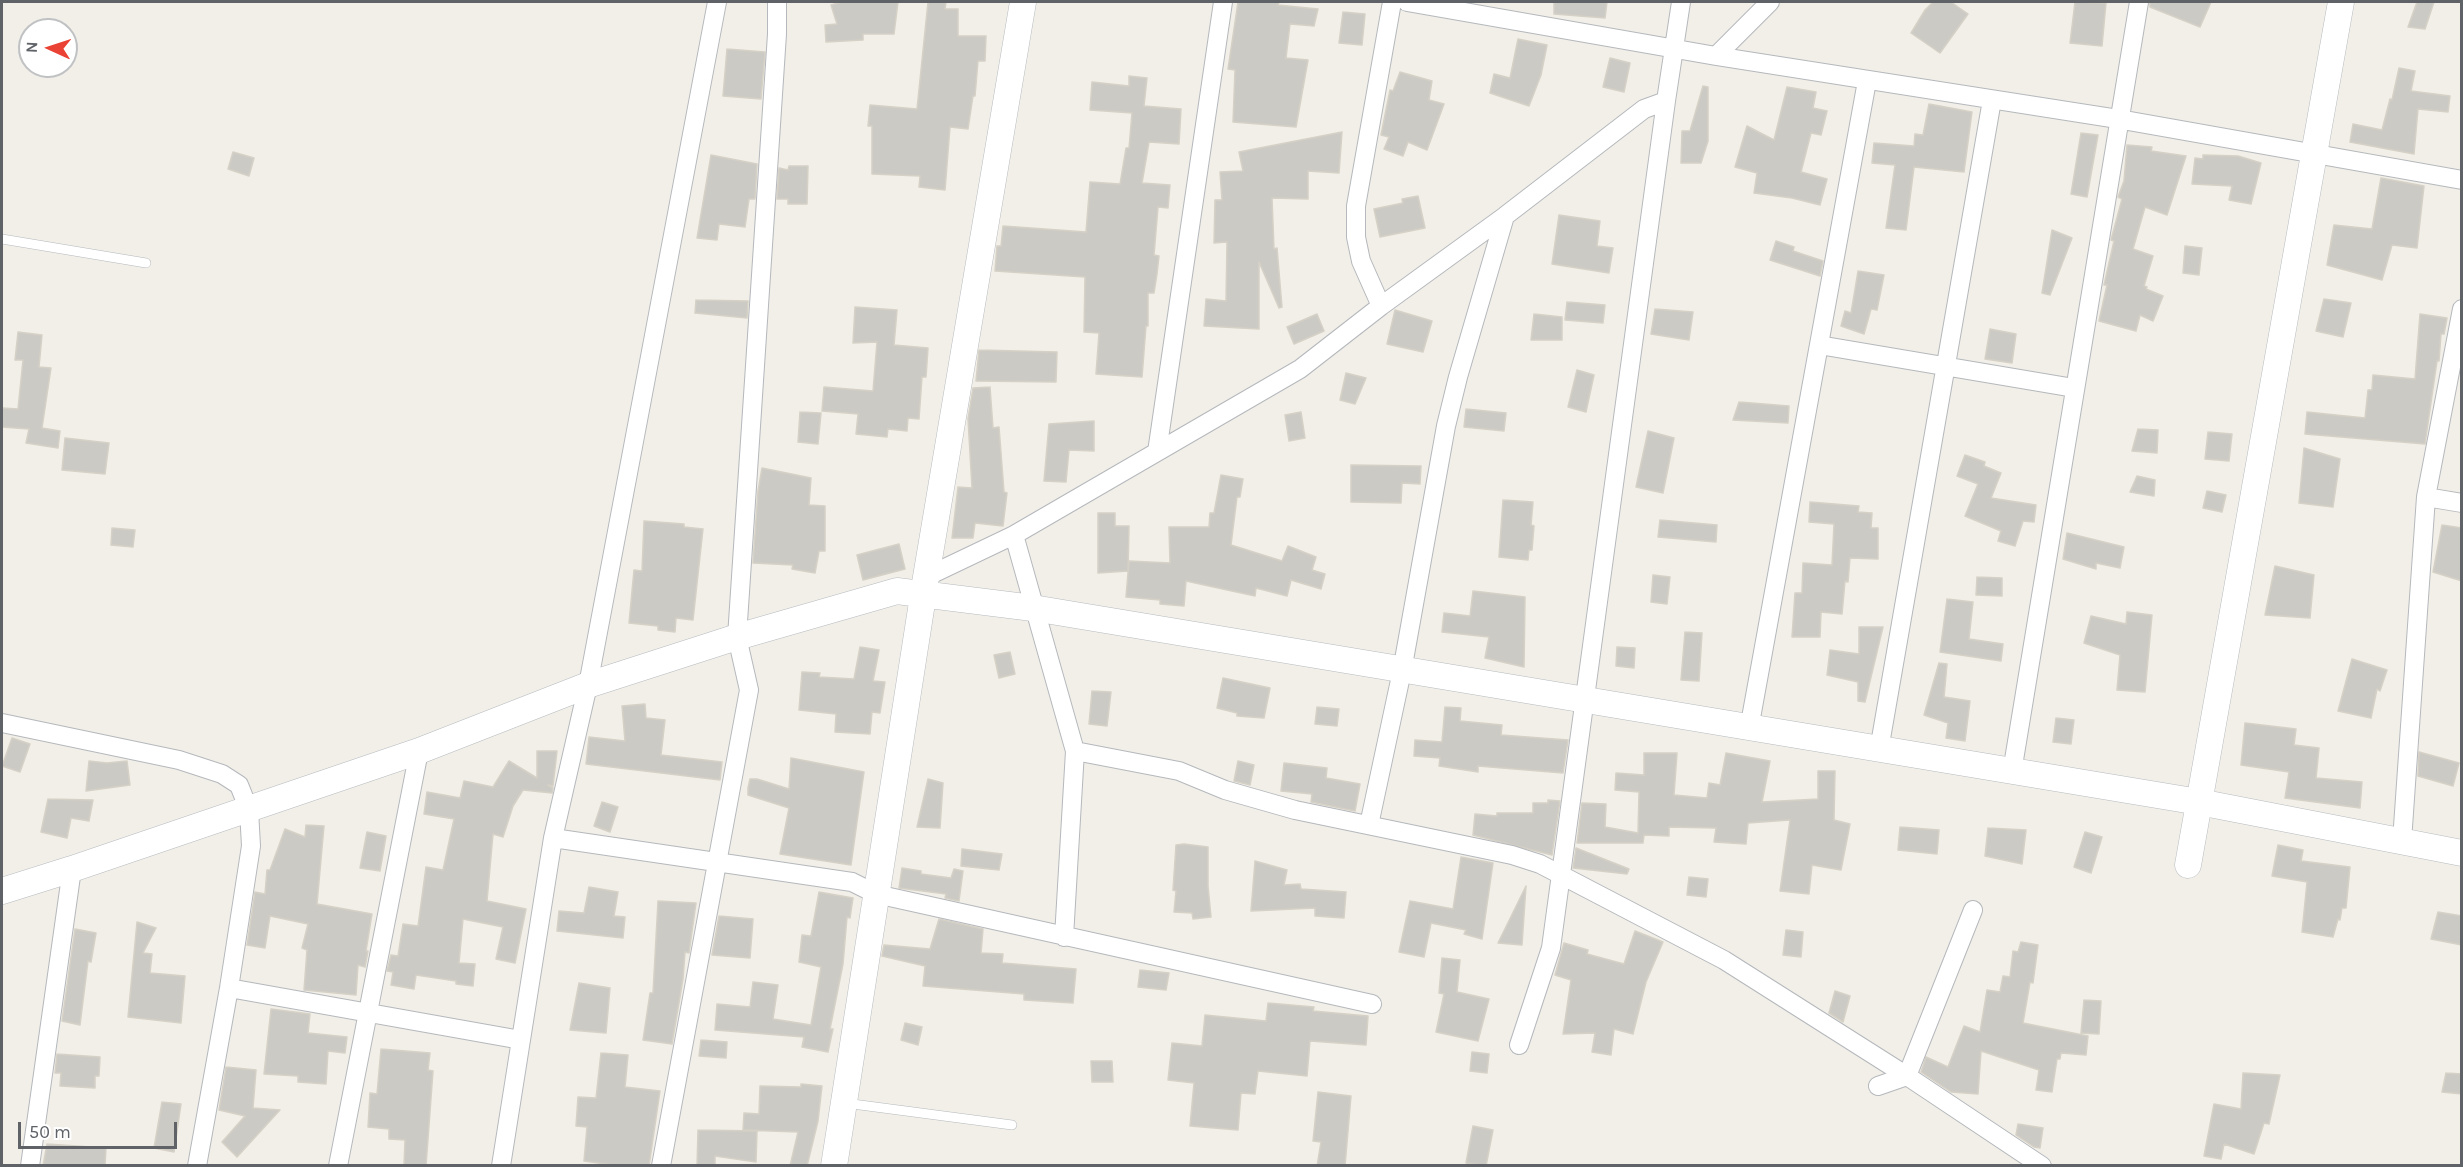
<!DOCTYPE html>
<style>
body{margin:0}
#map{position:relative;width:2463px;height:1167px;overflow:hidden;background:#f1efe8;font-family:Karla,sans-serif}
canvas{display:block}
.frame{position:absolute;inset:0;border:3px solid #5f6368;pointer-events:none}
.north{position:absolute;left:18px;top:18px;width:60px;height:60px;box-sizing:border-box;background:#fff;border:2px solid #bfc1c3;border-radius:50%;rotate:273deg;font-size:16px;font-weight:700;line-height:24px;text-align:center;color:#5f6368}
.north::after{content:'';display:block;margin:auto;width:21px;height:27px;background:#ea4335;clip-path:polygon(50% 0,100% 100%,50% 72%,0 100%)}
.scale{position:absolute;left:18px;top:1122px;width:159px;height:27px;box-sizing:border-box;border:3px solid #5f6368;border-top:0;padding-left:8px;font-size:18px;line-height:21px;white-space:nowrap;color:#5f6368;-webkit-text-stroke:4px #fff;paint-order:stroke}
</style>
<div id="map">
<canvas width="2463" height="1167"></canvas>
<div class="frame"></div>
<div class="north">N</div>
<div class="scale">50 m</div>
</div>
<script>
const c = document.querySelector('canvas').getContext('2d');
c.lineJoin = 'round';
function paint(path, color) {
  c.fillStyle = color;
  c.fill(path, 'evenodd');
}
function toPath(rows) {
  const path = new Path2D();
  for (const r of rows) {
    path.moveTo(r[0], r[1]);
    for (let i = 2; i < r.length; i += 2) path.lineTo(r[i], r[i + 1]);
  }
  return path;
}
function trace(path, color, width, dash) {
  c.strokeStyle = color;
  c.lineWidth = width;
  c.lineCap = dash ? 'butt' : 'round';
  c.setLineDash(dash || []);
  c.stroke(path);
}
const building = toPath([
 [842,2,898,2,894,34,863,34,863,40,826,42,825,25,837,24,831,5,842,2],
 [928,2,946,2,945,9,958,9,958,36,986,36,985,61,978,61,975,96,973,96,968,129,950,127,945,190,919,187,920,176,872,174,872,126,868,126,870,105,917,109,928,2],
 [1238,2,1279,2,1278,5,1318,9,1314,26,1290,24,1286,58,1308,60,1296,127,1233,122,1235,70,1228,69,1238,2],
 [1554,2,1607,2,1605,18,1554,14,1554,2],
 [1933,2,1951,2,1968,14,1940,53,1911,33,1925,10,1933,2],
 [2075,2,2106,3,2102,46,2070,43,2075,2],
 [2150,2,2211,2,2200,27,2150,7,2150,2],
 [2417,2,2434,2,2425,29,2408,27,2417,2],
 [1343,12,1365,14,1362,45,1339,43,1343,12],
 [1518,39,1547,45,1541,75,1529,106,1490,93,1494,74,1510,78,1518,39],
 [727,49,765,52,761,99,723,96,727,49],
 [1610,58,1630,63,1624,92,1603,87,1610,58],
 [2399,68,2415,71,2411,91,2450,96,2448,112,2418,109,2414,154,2350,142,2353,124,2382,130,2390,99,2392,100,2399,68],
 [1400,72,1432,81,1429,100,1444,104,1427,150,1408,142,1403,156,1384,149,1389,137,1381,135,1390,90,1393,91,1400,72],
 [1129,76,1147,78,1144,106,1181,109,1179,144,1149,142,1142,183,1170,185,1168,208,1158,207,1154,255,1159,256,1157,274,1154,293,1148,293,1148,326,1146,326,1142,377,1096,374,1099,333,1084,332,1085,277,995,271,997,246,1001,246,1003,226,1086,232,1090,182,1120,184,1126,148,1129,148,1132,113,1090,110,1092,82,1129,86,1129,76],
 [1703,86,1708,87,1708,141,1701,163,1681,163,1682,131,1690,131,1703,86],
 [1787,87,1816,92,1813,108,1827,111,1821,135,1811,133,1801,172,1827,179,1820,205,1792,198,1754,193,1757,173,1735,167,1747,126,1774,140,1787,87],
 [1929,104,1972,112,1964,172,1914,167,1906,230,1886,228,1895,165,1872,163,1874,143,1914,146,1915,134,1923,135,1929,104],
 [1342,132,1339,173,1308,171,1308,199,1272,198,1274,249,1277,248,1282,307,1279,308,1259,262,1259,329,1204,326,1206,299,1226,301,1227,242,1214,243,1215,200,1222,200,1220,172,1243,171,1239,152,1342,132],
 [2081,133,2098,135,2087,197,2071,194,2081,133],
 [2127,145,2152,147,2151,151,2186,156,2167,215,2145,207,2133,249,2153,256,2144,286,2147,287,2146,289,2163,296,2153,321,2140,315,2136,331,2099,321,2107,285,2104,285,2114,241,2111,240,2122,199,2118,197,2124,181,2127,145],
 [233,152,254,158,249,176,228,169,233,152],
 [711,155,757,164,755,199,749,199,745,227,719,224,717,240,697,238,711,155],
 [2203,155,2238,156,2261,163,2251,204,2229,200,2232,186,2192,184,2195,158,2203,159,2203,155],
 [789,166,808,166,807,204,788,204,788,199,777,199,779,168,788,170,789,166],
 [2381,178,2424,186,2417,248,2392,245,2382,280,2327,265,2334,225,2372,229,2381,178],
 [1418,196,1425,228,1380,237,1374,209,1403,203,1402,199,1418,196],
 [1559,215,1600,221,1597,246,1613,248,1609,273,1552,264,1559,215],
 [2052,230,2072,238,2050,295,2042,293,2052,230],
 [1776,241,1794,247,1793,251,1823,261,1820,276,1770,260,1776,241],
 [2185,246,2202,248,2199,275,2183,273,2185,246],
 [1858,271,1884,275,1877,310,1871,309,1864,334,1841,326,1845,311,1851,313,1858,271],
 [2324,299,2351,303,2343,337,2316,331,2324,299],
 [696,300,748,301,747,318,695,313,696,300],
 [1567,302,1605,305,1603,323,1565,320,1567,302],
 [855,307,897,310,894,345,928,348,926,377,922,377,919,419,908,418,907,431,888,429,887,437,856,434,858,414,822,411,824,387,873,391,877,342,853,343,855,307],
 [1655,309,1693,312,1689,340,1651,334,1655,309],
 [1395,310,1432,321,1423,352,1387,344,1395,310],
 [1317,314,1324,331,1294,344,1287,327,1317,314],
 [1534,314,1562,317,1562,340,1531,340,1534,314],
 [2420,314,2447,318,2444,334,2441,334,2439,361,2437,361,2425,444,2305,434,2307,412,2365,418,2368,390,2372,390,2373,375,2415,379,2420,314],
 [1990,329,2016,334,2012,363,1985,359,1990,329],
 [18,332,42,335,39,367,51,368,42,428,60,431,58,448,26,443,29,429,2,427,2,408,18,409,23,360,15,360,18,332],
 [979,350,1057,352,1056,382,976,381,979,350],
 [1577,370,1594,375,1586,412,1568,407,1577,370],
 [1346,373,1366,378,1355,404,1340,400,1346,373],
 [990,387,993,428,999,427,1004,492,1007,493,1003,526,975,523,973,538,952,538,958,487,972,488,968,419,973,388,990,387],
 [1739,402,1789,406,1788,423,1733,420,1739,402],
 [1466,409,1506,413,1504,431,1464,427,1466,409],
 [800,412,821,413,818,444,798,442,800,412],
 [1301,412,1305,438,1289,441,1285,415,1301,412],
 [1094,421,1094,451,1069,450,1066,482,1044,481,1049,424,1094,421],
 [2138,429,2158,430,2157,453,2132,451,2138,429],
 [1648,431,1674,438,1663,493,1636,487,1648,431],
 [2208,432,2232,434,2229,461,2205,459,2208,432],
 [65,438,109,443,105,474,62,470,65,438],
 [2304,448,2340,459,2333,507,2299,503,2304,448],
 [1965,455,1985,462,1984,466,2001,473,1991,498,2036,505,2034,522,2023,521,2015,546,1998,541,2001,531,1965,516,1978,484,1957,476,1965,455],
 [1351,465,1421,466,1420,484,1402,483,1401,503,1351,502,1351,465],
 [762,468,811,478,809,505,825,506,825,551,819,551,815,573,792,569,793,565,753,563,758,491,762,468],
 [1221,475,1243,479,1240,497,1237,497,1231,545,1282,561,1288,546,1316,557,1312,570,1325,574,1321,589,1291,580,1287,596,1256,588,1255,596,1186,581,1184,606,1160,604,1160,600,1126,597,1129,561,1170,563,1169,527,1209,527,1210,513,1214,513,1221,475],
 [2137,476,2155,480,2154,496,2130,492,2137,476],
 [2207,491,2226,495,2222,512,2203,508,2207,491],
 [1503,500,1533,502,1531,525,1534,526,1532,550,1529,550,1528,560,1499,557,1503,500],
 [1810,502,1859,506,1858,512,1872,513,1871,528,1878,528,1878,559,1850,558,1848,582,1845,581,1842,614,1821,612,1820,637,1792,637,1795,593,1802,593,1803,563,1832,565,1834,524,1809,522,1810,502],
 [1098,513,1115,513,1115,526,1129,526,1128,571,1098,573,1098,513],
 [1660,520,1717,525,1716,542,1658,537,1660,520],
 [644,521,684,524,684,527,703,529,693,620,676,618,675,632,658,630,658,626,629,623,634,570,642,571,644,521],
 [2442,525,2462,528,2462,581,2433,572,2442,525],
 [112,528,135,530,133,547,111,545,112,528],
 [2067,533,2124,547,2120,568,2096,563,2096,569,2063,559,2067,533],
 [899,544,905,569,863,580,857,555,899,544],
 [2275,566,2314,575,2310,618,2265,615,2275,566],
 [1653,575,1670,577,1667,604,1651,602,1653,575],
 [1977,577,2002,578,2002,596,1976,595,1977,577],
 [1473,591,1525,597,1524,667,1485,658,1489,637,1442,632,1444,613,1470,616,1473,591],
 [1947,599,1973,602,1969,639,2003,644,2001,661,1940,652,1947,599],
 [2127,612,2152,615,2145,692,2117,690,2120,655,2084,643,2091,616,2126,624,2127,612],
 [1859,627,1883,627,1865,702,1858,701,1858,682,1827,675,1830,650,1859,654,1859,627],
 [1685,632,1702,633,1699,681,1681,680,1685,632],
 [860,647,879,650,873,681,885,682,880,713,872,712,870,734,835,732,836,714,799,710,802,672,820,673,819,677,854,679,860,647],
 [1617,647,1635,648,1634,668,1616,666,1617,647],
 [1010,652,1015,674,999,678,994,655,1010,652],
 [2352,659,2387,670,2380,691,2377,689,2371,718,2338,711,2352,659],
 [1939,663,1947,664,1944,697,1970,701,1965,741,1946,738,1948,723,1924,715,1939,663],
 [1223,678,1270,688,1264,718,1237,716,1237,713,1217,708,1223,678],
 [1092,691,1111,692,1107,726,1089,724,1092,691],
 [645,704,646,718,665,720,661,755,722,762,720,780,586,764,589,737,625,741,622,706,645,704],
 [1317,707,1339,709,1337,726,1315,724,1317,707],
 [1445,707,1461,708,1460,721,1502,725,1501,735,1568,740,1563,773,1478,766,1478,772,1439,766,1440,758,1414,756,1415,740,1442,742,1445,707],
 [2056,718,2074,720,2071,744,2053,742,2056,718],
 [2245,723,2296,729,2294,745,2319,748,2316,778,2362,782,2360,808,2285,798,2289,772,2241,765,2245,723],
 [12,738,30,744,20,772,2,766,12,738],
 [537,751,557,751,553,786,548,785,553,788,552,793,523,790,513,806,503,837,493,834,487,901,526,909,515,963,496,959,503,927,463,919,459,963,475,964,473,986,456,984,456,981,416,975,414,989,391,985,393,972,387,971,391,955,398,956,403,924,418,926,426,867,443,870,454,819,424,814,427,792,460,798,464,781,493,787,509,761,537,778,537,751],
 [2419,752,2459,763,2453,786,2418,776,2419,752],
 [1644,753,1677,753,1674,795,1707,798,1709,783,1720,785,1726,753,1770,761,1762,802,1818,799,1818,771,1835,771,1834,820,1850,824,1841,870,1812,865,1809,894,1780,891,1790,820,1748,823,1746,844,1714,842,1716,828,1669,827,1669,836,1644,835,1643,843,1577,843,1582,803,1606,804,1605,827,1638,833,1639,792,1615,790,1616,773,1644,775,1644,753],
 [791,758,864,772,851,865,780,854,789,808,748,795,748,788,750,779,757,779,789,789,791,758],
 [89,761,107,763,127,761,130,785,86,791,89,761],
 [1238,761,1254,765,1250,785,1234,781,1238,761],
 [1284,763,1327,768,1326,778,1360,784,1355,811,1311,802,1312,794,1281,791,1284,763],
 [928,779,943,783,940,828,917,827,928,779],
 [48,799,93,800,89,821,71,818,67,838,41,832,48,799],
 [1548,800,1560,801,1552,855,1473,835,1475,814,1497,816,1497,813,1533,813,1533,803,1548,803,1548,800],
 [602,802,618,807,610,832,594,826,602,802],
 [306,825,324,826,317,904,372,914,366,951,368,951,365,967,358,965,356,995,304,990,307,950,302,948,308,924,270,916,265,948,247,945,255,892,265,894,267,870,270,870,285,829,305,837,306,825],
 [1900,827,1939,830,1937,854,1898,850,1900,827],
 [1988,828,2026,830,2022,864,1985,856,1988,828],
 [367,832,386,836,380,871,360,868,367,832],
 [2085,832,2102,837,2091,873,2074,867,2085,832],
 [1184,844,1208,847,1208,886,1211,917,1193,919,1192,913,1174,912,1176,891,1173,890,1176,845,1184,844],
 [2278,845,2303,850,2301,861,2350,867,2346,908,2342,908,2340,920,2338,919,2333,937,2302,932,2307,882,2272,876,2278,845],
 [1576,848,1629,869,1627,874,1573,868,1576,848],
 [962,849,1002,854,999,870,961,866,962,849],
 [1461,857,1493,863,1482,939,1464,934,1466,930,1431,923,1424,957,1399,952,1410,901,1453,909,1461,857],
 [1255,861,1287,870,1284,885,1300,884,1301,889,1346,892,1344,918,1315,916,1315,908,1251,911,1255,861],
 [902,868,921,871,921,874,951,878,954,869,963,871,959,901,945,898,946,894,899,888,902,868],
 [1689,877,1708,879,1706,897,1687,895,1689,877],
 [1526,886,1522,945,1498,943,1526,886],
 [589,887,618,892,614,916,625,917,623,938,557,931,559,911,584,913,589,887],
 [819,892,853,898,850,918,847,917,843,964,830,1029,833,1029,828,1052,802,1047,804,1037,715,1030,717,1004,750,1007,753,982,778,985,773,1019,811,1025,821,967,799,962,802,935,811,936,819,892],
 [658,901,696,903,689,953,685,952,683,979,672,1044,643,1040,650,993,653,993,658,901],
 [2438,912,2462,916,2462,945,2431,939,2438,912],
 [719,916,753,919,750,958,712,955,719,916],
 [939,919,983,929,981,953,1003,954,1002,963,1076,969,1073,1003,1024,1000,1024,994,923,986,925,966,882,956,884,945,930,949,939,919],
 [137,922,156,928,143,953,152,954,150,973,185,976,181,1023,128,1017,137,922],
 [75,929,96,933,91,962,88,961,80,1025,62,1021,75,929],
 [1786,930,1803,932,1801,957,1783,955,1786,930],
 [1635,931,1663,942,1646,982,1633,1034,1614,1029,1611,1055,1592,1052,1595,1033,1563,1034,1571,980,1555,975,1564,943,1588,950,1587,954,1624,964,1635,931],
 [2021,942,2038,945,2033,983,2030,982,2023,1023,2088,1036,2086,1055,2061,1053,2060,1059,2057,1059,2052,1092,2036,1090,2039,1070,1981,1051,1978,1094,1951,1092,1921,1072,1926,1057,1948,1067,1964,1026,1980,1032,1987,990,2000,992,2003,976,2010,977,2013,951,2018,952,2021,942],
 [1442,958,1460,960,1457,992,1489,999,1478,1041,1436,1032,1444,994,1439,993,1442,958],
 [1140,970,1169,973,1166,990,1138,987,1140,970],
 [579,983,610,988,606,1033,570,1030,579,983],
 [1835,991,1850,996,1843,1022,1829,1013,1835,991],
 [2084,1000,2101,1001,2099,1034,2081,1033,2084,1000],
 [1268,1003,1314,1007,1313,1011,1368,1016,1366,1045,1310,1041,1307,1076,1258,1071,1255,1094,1241,1093,1238,1130,1190,1126,1194,1083,1168,1080,1172,1043,1202,1046,1205,1015,1266,1021,1268,1003],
 [271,1009,310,1014,308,1033,347,1037,345,1053,328,1051,326,1084,298,1082,298,1076,264,1074,271,1009],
 [905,1023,922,1027,918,1045,901,1040,905,1023],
 [701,1040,727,1042,726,1058,699,1056,701,1040],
 [381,1049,430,1053,428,1070,433,1071,426,1166,404,1166,405,1140,389,1139,389,1129,368,1127,370,1093,377,1094,381,1049],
 [1472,1052,1489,1054,1487,1073,1470,1071,1472,1052],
 [601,1053,628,1055,625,1087,660,1091,649,1166,619,1166,584,1161,587,1127,576,1126,578,1097,596,1098,601,1053],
 [57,1054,100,1057,99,1076,95,1076,95,1088,60,1086,61,1073,55,1073,57,1054],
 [1091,1061,1112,1061,1113,1082,1092,1082,1091,1061],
 [226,1067,256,1070,253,1108,280,1110,237,1157,222,1142,245,1116,219,1110,226,1067],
 [2243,1073,2280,1075,2269,1124,2264,1123,2254,1154,2224,1144,2221,1159,2204,1156,2214,1104,2241,1109,2243,1073],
 [2446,1073,2462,1074,2462,1094,2442,1092,2446,1073],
 [801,1084,822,1086,818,1121,807,1166,790,1166,798,1132,743,1130,744,1113,759,1114,760,1086,801,1087,801,1084],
 [1318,1092,1351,1096,1345,1166,1317,1166,1321,1142,1313,1141,1318,1092],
 [162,1102,181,1104,174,1152,154,1148,162,1102],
 [2018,1124,2043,1128,2040,1148,2034,1147,2016,1135,2018,1124],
 [1473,1126,1493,1130,1486,1166,1466,1163,1473,1126],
 [698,1130,757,1131,756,1162,715,1156,715,1166,697,1166,698,1130],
 [47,1144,106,1148,105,1166,43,1166,47,1144]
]);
paint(building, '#cccac5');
trace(building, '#d6d1c6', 1.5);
const lane = toPath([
 [2,239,146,263],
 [845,1103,1012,1125]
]);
const street = toPath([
 [1407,2,1716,56,2118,119,2462,180],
 [1716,56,1770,2],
 [1381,306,1361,261,1356,237,1356,206,1392,2],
 [1819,345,2074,388],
 [1157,452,1223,2],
 [2426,497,2462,503],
 [1014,535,1075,751,1064,937],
 [926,577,1014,535,1300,369,1381,306,1505,216,1644,109,1666,101],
 [2,723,179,760,222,774,239,785,249,810,251,846,229,988,197,1166],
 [1749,729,1867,81],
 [1879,750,1992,100],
 [1075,751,1179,771,1225,790,1295,810,1512,855,1540,864,1724,960,1907,1076,2042,1166],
 [2012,772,2139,2],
 [1369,825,1402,671,1446,426,1458,377,1505,216],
 [553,838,852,882,876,894,1372,1004],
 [2402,841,2426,497,2462,309],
 [229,988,521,1040],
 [1519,1045,1551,948,1666,101,1681,2],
 [1878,1086,1907,1076,1973,910],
 [30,1166,72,869],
 [338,1166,419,751],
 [501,1166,553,838,588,685,717,2],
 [661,1166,749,690,737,637,777,34,777,2]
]);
const secondary = toPath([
 [2188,865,2341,2],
 [2,891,72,869,419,751,588,685,737,637,897,591,1033,608,2199,802,2462,853],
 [834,1166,926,577,1023,2]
]);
trace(lane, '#b5b8bc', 10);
trace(street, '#b5b8bc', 20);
trace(secondary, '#b6babf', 27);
trace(lane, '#fff', 9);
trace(street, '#fff', 18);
trace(secondary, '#fff', 26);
</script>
